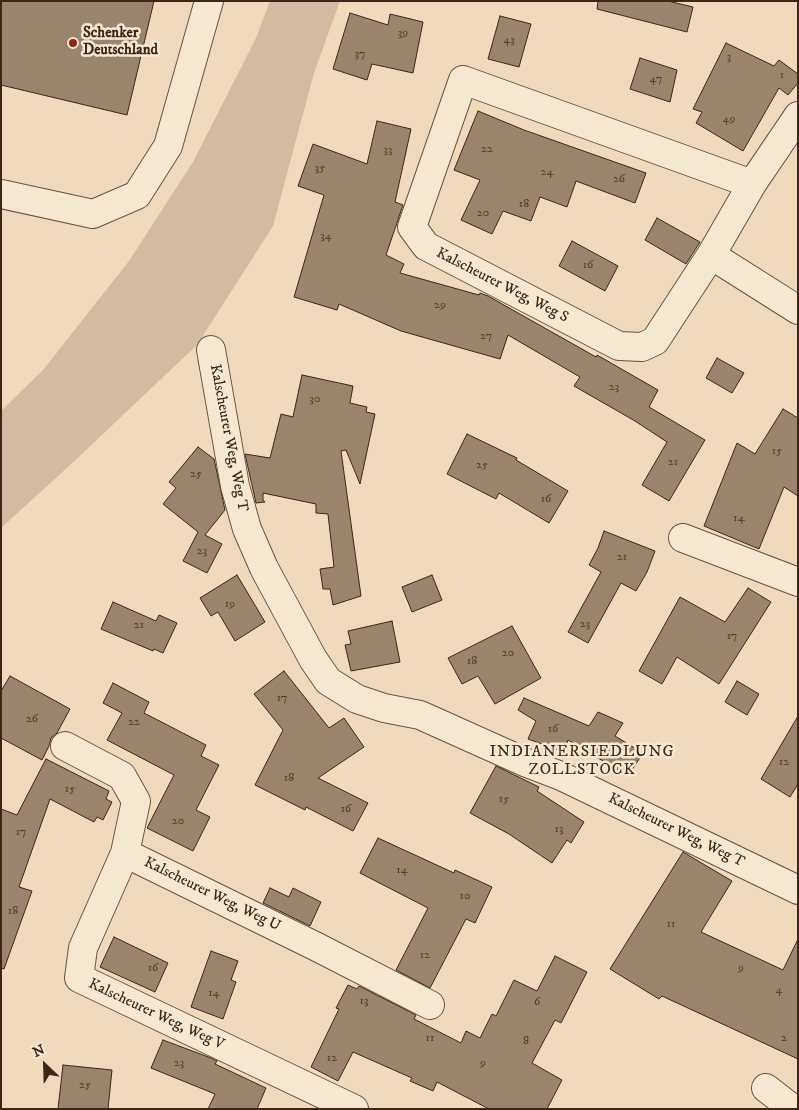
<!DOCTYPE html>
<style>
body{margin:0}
#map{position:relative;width:799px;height:1110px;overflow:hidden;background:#efdbbb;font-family:"IM FELL DW Pica",serif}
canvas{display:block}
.frame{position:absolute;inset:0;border:2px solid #3c2618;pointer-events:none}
.north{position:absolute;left:20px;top:1040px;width:50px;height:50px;-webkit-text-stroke:4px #f5e8d3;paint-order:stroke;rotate:336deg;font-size:14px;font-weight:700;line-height:20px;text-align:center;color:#3c2618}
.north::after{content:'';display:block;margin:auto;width:18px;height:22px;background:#3c2618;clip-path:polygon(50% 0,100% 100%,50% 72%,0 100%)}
</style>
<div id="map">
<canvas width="799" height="1110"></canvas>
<div class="frame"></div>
<div class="north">N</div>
</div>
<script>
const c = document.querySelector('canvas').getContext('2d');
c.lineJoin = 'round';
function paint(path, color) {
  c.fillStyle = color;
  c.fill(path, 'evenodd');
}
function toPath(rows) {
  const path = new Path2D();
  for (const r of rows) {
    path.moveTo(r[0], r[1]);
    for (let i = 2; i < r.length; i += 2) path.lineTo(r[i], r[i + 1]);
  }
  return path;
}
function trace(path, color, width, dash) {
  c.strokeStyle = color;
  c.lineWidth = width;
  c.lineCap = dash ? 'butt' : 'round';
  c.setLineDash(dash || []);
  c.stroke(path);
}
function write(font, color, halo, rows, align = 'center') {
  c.font = font + ' "IM FELL DW Pica",serif';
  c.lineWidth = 5;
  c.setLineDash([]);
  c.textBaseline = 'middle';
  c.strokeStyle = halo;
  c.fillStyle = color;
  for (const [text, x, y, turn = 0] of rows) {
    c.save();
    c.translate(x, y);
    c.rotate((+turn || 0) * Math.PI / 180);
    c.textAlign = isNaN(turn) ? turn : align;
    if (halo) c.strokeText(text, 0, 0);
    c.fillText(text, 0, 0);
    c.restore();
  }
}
paint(toPath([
 [270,1,340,1,314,73,273,226,197,345,68,467,1,528,1,411,43,370,129,261,193,162,256,38]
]), '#d1bc9f');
const building = toPath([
 [1,1,154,1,127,115,1,85,1,1],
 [598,1,668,1,693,7,687,32,597,9,598,1],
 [350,13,388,25,390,14,423,22,413,73,372,64,367,80,333,69,350,13],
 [500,16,531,24,519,67,488,59,500,16],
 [726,43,774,66,779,60,798,74,798,83,788,95,779,88,743,151,696,123,702,112,693,109,726,43],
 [640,58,677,70,670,102,630,89,640,58],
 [478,111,524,130,646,173,635,203,576,181,567,207,540,197,531,221,503,211,492,234,461,220,480,180,454,170,478,111],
 [377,121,411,129,395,202,403,205,386,255,404,264,400,273,479,295,480,293,488,296,596,357,597,355,658,390,649,407,705,440,669,501,642,485,667,442,635,421,574,386,580,377,508,335,500,359,401,331,339,304,337,310,294,297,324,195,298,186,313,144,367,164,377,121],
 [657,218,700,242,686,264,645,240,657,218],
 [572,241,618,266,605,291,559,266,572,241],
 [717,358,744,373,732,393,706,378,717,358],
 [302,375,353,386,350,403,367,407,366,412,375,414,360,484,346,450,341,451,361,596,333,605,330,589,323,589,320,569,334,567,328,514,316,513,316,504,263,493,263,500,265,502,256,503,245,454,270,458,281,414,293,417,302,375],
 [783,409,798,418,798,496,784,487,759,549,704,526,737,443,755,454,783,409],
 [467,434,517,458,516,460,568,491,549,523,499,493,496,499,447,474,467,434],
 [198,447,214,459,225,510,205,535,222,544,207,573,183,561,198,532,163,504,176,488,169,482,198,447],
 [604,531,655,551,647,572,636,591,621,583,588,643,568,632,601,572,589,565,598,548,604,531],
 [237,575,265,622,235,641,218,612,211,616,200,598,237,575],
 [432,575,442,600,412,612,402,587,432,575],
 [748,588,771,602,719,684,677,657,662,684,639,671,680,597,725,622,748,588],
 [113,602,156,621,159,615,177,623,163,653,154,649,153,651,101,629,113,602],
 [392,621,400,662,351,671,345,645,351,644,348,631,392,621],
 [512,626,541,678,495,704,478,676,462,684,448,658,512,626],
 [284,671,329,728,344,718,364,747,318,778,368,803,353,831,306,807,305,810,255,785,283,730,254,694,284,671],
 [10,676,70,709,57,733,51,738,49,746,42,760,1,738,1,691,10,676],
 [737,681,759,694,747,715,725,702,737,681],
 [113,683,149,702,144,713,206,745,201,756,219,765,196,810,210,817,193,851,147,828,174,775,107,740,122,713,103,703,113,683],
 [524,698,589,726,598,712,623,723,615,736,643,753,628,776,568,740,564,752,528,739,536,721,518,710,524,698],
 [798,716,798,784,790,797,761,779,798,716],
 [46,759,109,791,106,799,112,802,103,820,97,817,94,822,50,799,19,887,32,891,4,969,1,968,1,809,17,815,46,759],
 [496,766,539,787,537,791,584,822,571,843,567,840,552,863,509,834,470,813,496,766],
 [378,838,454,873,455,870,492,887,475,923,466,919,430,988,396,970,428,908,360,873,378,838],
 [683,852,732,881,701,932,783,970,798,939,798,1059,662,996,659,999,610,969,683,852],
 [270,888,289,897,293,888,321,902,310,926,263,903,270,888],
 [114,937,168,963,155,992,100,967,114,937],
 [211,951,238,961,231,980,236,982,223,1019,191,1007,211,951],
 [555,956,587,972,561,1023,555,1020,532,1063,562,1080,547,1109,489,1109,437,1082,433,1091,410,1081,412,1078,353,1052,338,1081,311,1067,339,1009,336,1008,348,985,357,989,359,986,416,1015,414,1019,461,1043,466,1031,480,1038,492,1014,496,1016,514,980,537,991,555,956],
 [163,1040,211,1058,217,1061,215,1064,266,1088,257,1109,208,1109,215,1094,151,1068,163,1040],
 [63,1065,112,1070,108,1109,58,1109,63,1065]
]);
paint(building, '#99846d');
trace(building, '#3c2618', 1);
const minor = toPath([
 [463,80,752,184,711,255,655,341,642,347,619,346,426,246,412,227,463,80],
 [752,184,798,116],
 [1,194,93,214,137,195,168,146,209,1],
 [711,255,798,310],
 [211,350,235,486,247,529,264,568,313,659,328,681,357,699,384,708,420,715,527,763,561,776,798,890],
 [683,538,798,582],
 [65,746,122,776,136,801,125,853,83,948,79,978,354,1109],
 [125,853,317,947,430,1005],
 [766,1088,793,1109]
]);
trace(minor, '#695341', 30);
trace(minor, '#f5e8d3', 28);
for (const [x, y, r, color] of [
 [73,43,5,"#8f2418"]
]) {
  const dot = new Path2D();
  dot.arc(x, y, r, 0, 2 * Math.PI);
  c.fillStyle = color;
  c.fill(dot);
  trace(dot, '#f5e8d3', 2);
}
write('12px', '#533e2d', null, [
 ["39",403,34],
 ["43",509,41],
 ["37",360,55],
 ["3",729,58],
 ["1",782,76],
 ["47",656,80],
 ["49",729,120],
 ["22",487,150],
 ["33",388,151],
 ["35",320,169],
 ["24",547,173],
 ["26",619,180],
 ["18",524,205],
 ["20",483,214],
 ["34",326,237],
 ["16",588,266],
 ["29",440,306],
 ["27",486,337],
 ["23",614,388],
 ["30",315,400],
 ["15",777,452],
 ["21",673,463],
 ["25",482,466],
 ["25",196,475],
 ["16",546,500],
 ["14",739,519],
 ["23",202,552],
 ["21",622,558],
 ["19",230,605],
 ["23",585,625],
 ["21",139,626],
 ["17",732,637],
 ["20",508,654],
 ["18",472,662],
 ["17",282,699],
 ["26",32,720],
 ["22",134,723],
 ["16",553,730],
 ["12",784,763],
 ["18",289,779],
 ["15",70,790],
 ["15",504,800],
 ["16",346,810],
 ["20",178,822],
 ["13",559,830],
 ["17",21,833],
 ["14",402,871],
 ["10",465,897],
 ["18",13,912],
 ["11",671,925],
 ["12",425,956],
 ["16",153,969],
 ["9",741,969],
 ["4",779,991],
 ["14",214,994],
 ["13",364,1002],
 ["6",537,1003],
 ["11",430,1039],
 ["2",784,1039],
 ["8",526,1042],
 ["12",332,1059],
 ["23",179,1064],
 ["9",483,1064],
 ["25",85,1086]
]);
write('bold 15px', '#3c2618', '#f5e8d3', [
 ["Schenker",83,34],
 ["Deutschland",83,51]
], 'left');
write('15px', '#3c2618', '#f5e8d3', [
 ["Kalscheurer Weg, Weg S",502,286,27],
 ["Kalscheurer Weg, Weg T",228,438,79],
 ["Kalscheurer Weg, Weg T",676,831,26],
 ["Kalscheurer Weg, Weg U",212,895,26],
 ["Kalscheurer Weg, Weg V",156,1015,25]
]);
c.letterSpacing = '1px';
write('16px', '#3c2618', '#f5e8d3', [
 ["INDIANERSIEDLUNG",582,753],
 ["ZOLLSTOCK",582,771]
]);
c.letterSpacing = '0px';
</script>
